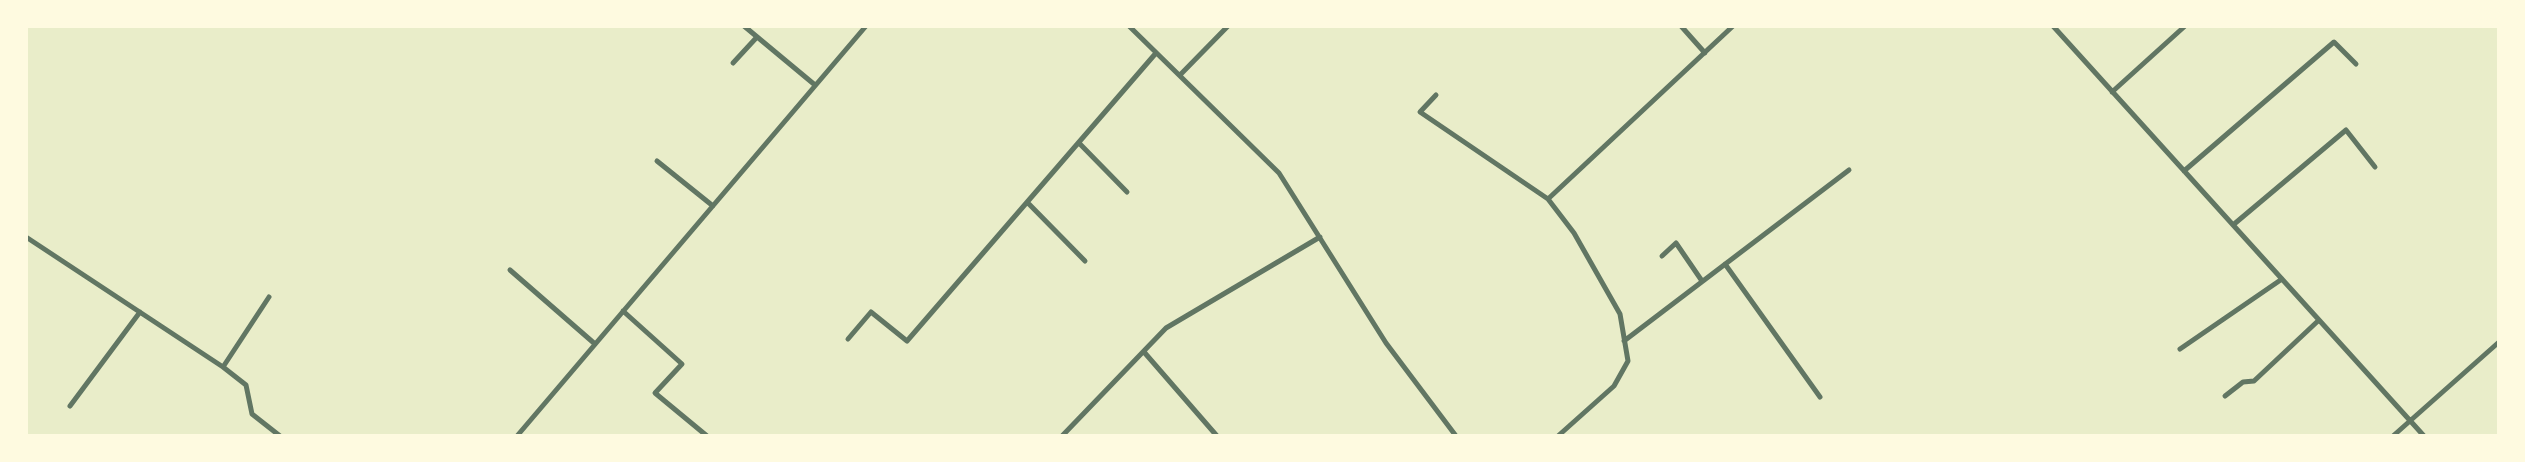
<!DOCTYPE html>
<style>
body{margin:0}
#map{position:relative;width:2525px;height:462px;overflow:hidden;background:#e9edc9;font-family:"Roboto Condensed",sans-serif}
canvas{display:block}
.frame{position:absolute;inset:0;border:28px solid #fefae0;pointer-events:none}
</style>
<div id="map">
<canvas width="2525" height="462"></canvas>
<div class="frame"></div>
</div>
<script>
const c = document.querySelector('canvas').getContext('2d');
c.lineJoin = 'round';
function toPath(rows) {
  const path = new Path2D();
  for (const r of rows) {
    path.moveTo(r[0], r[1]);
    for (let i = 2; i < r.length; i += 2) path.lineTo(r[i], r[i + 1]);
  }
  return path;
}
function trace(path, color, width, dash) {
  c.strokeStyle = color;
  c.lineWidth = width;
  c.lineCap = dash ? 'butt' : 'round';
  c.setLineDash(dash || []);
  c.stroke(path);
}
trace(toPath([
 [744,26,815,85],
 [1129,26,1279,173,1386,343,1456,436],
 [1681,26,1705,53],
 [2053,26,2424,436],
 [733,63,757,37],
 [1180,75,1228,26],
 [2112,92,2185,26],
 [1436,95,1420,112,1548,199,1574,233,1620,314,1628,361,1614,386,1558,436],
 [1079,143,1127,192],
 [657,161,713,206],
 [2184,171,2334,42,2356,64],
 [1548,199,1733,26],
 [1027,202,1085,261],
 [2233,225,2346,130,2375,167],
 [26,237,223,367,246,385,252,414,280,436],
 [1662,256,1676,243,1702,281],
 [1725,264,1820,397],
 [510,270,595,344],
 [623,311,682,364,655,393,707,436],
 [848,339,871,312,907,341,1156,53],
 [1624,341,1849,170],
 [2180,349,2282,279],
 [1144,352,1217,436],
 [223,367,269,297],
 [2225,396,2243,382,2254,381,2319,320],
 [70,406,140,312],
 [517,436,866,26],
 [1062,436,1166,328,1320,237],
 [2393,436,2499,342]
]), '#617663', 5);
</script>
